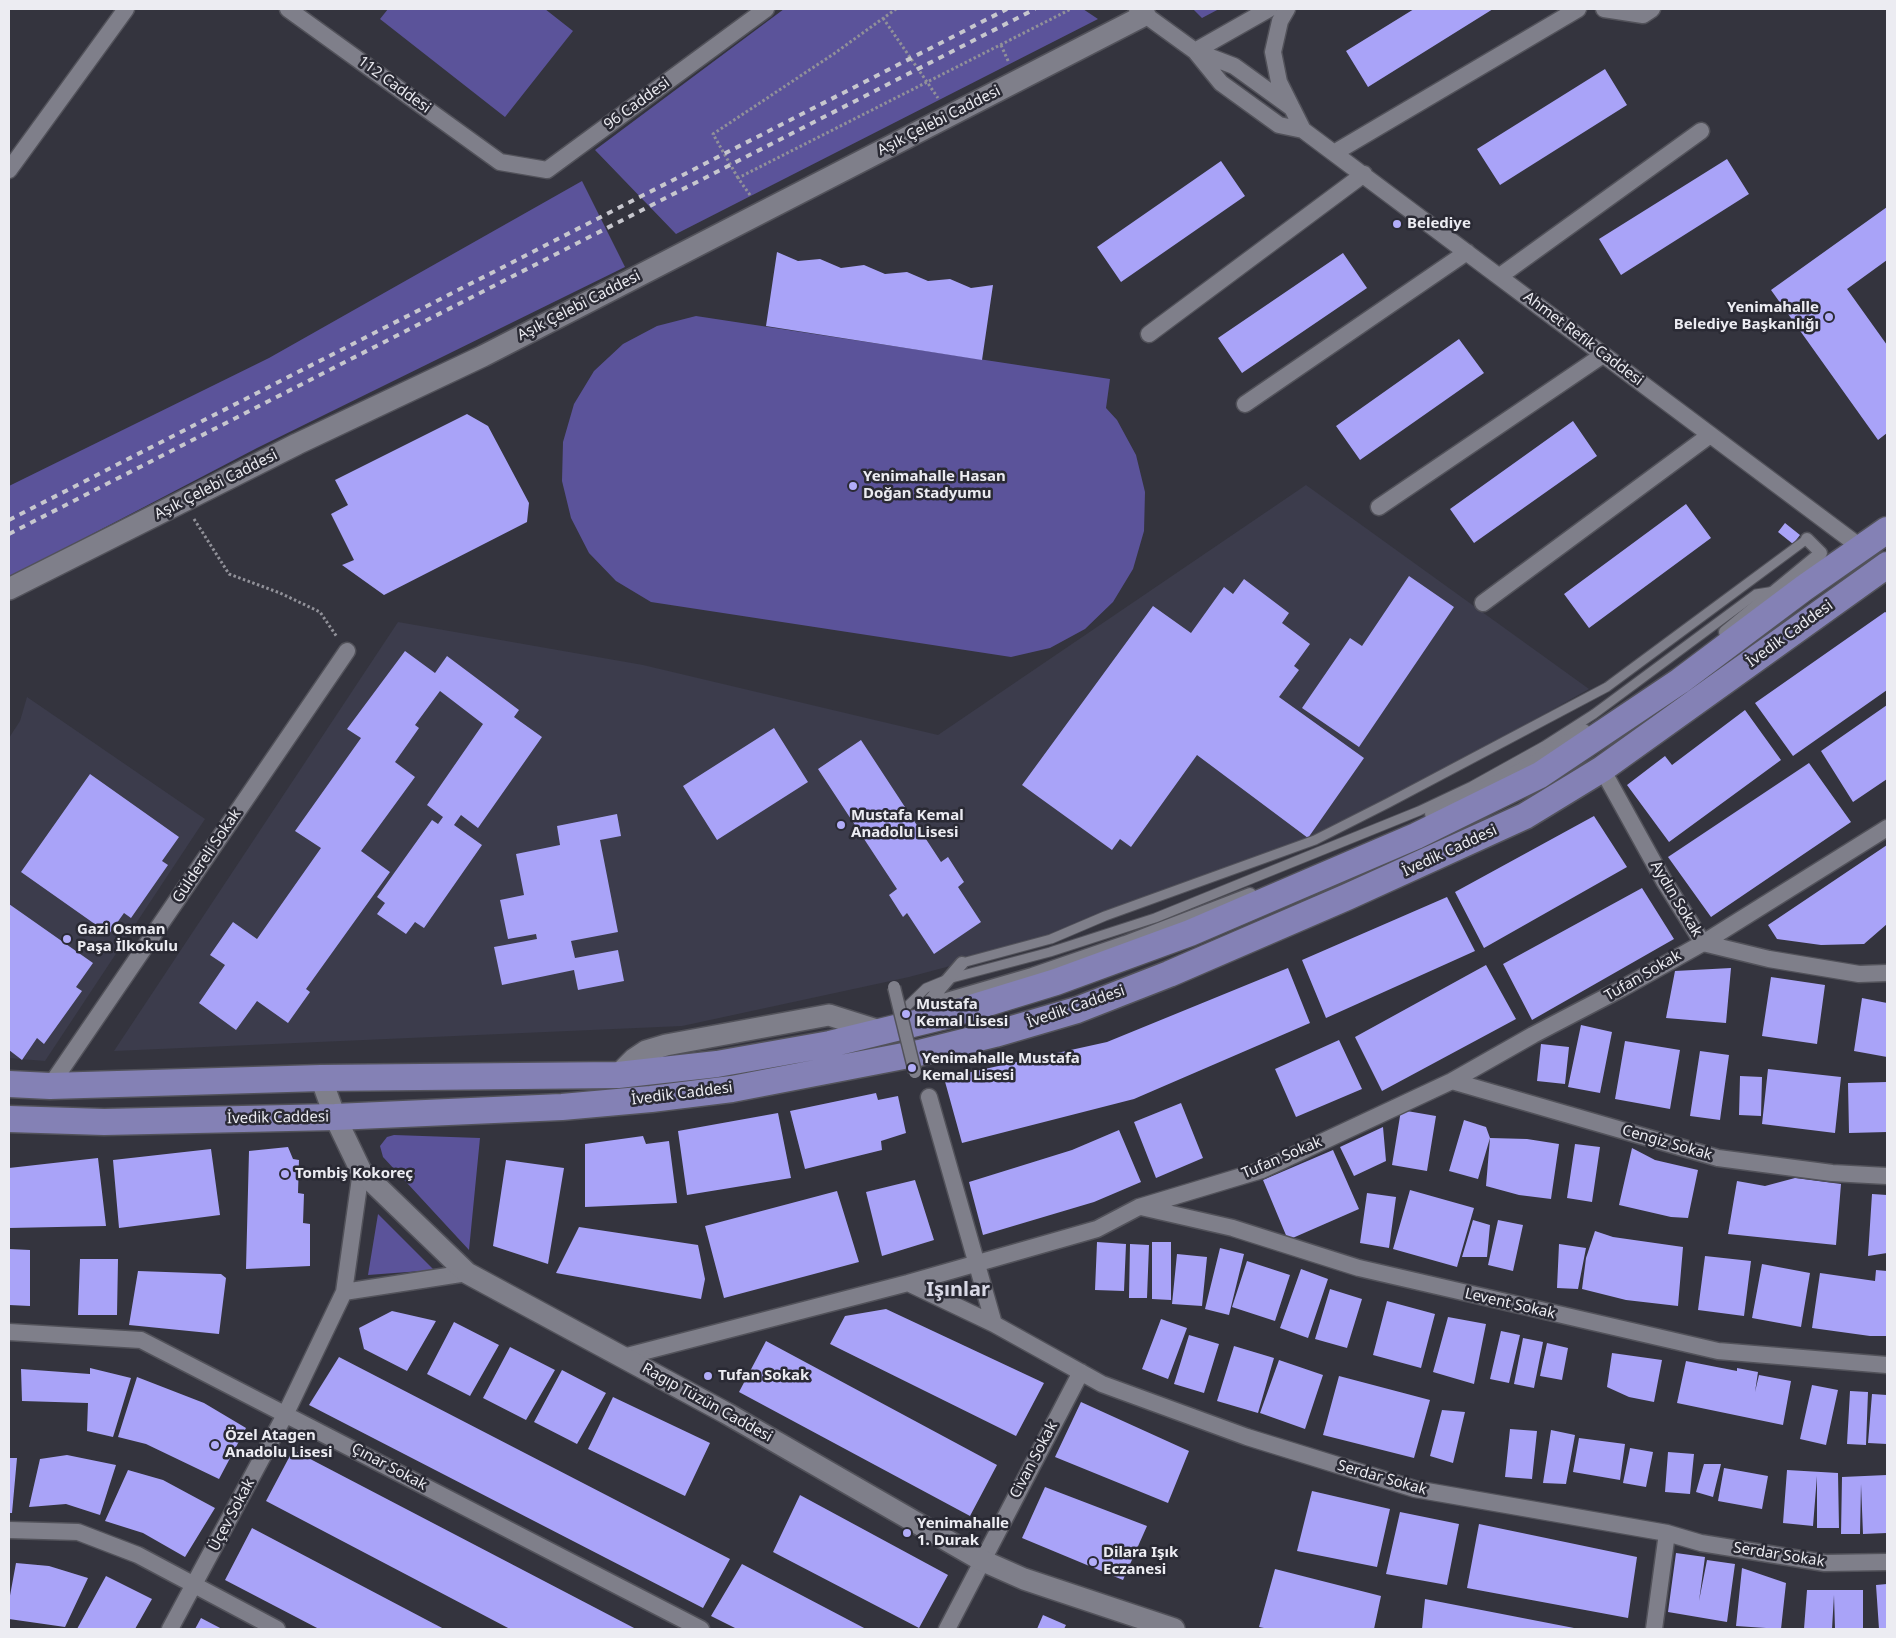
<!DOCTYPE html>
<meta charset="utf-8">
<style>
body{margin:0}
#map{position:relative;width:1896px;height:1638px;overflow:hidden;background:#34343e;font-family:"Noto Sans",sans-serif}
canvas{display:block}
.frame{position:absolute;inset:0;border:10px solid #ececf2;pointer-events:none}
</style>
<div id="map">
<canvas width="1896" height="1638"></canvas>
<div class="frame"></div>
</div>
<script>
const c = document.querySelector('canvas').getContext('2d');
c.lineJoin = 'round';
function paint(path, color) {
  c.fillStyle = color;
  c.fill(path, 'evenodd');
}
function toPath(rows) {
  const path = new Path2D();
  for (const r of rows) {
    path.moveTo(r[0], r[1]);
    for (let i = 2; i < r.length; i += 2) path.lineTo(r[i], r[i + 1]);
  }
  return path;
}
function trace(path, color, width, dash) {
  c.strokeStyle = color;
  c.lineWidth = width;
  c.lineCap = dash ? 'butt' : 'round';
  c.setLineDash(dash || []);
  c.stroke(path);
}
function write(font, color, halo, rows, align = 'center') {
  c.font = font + ' "Noto Sans",sans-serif';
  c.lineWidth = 5;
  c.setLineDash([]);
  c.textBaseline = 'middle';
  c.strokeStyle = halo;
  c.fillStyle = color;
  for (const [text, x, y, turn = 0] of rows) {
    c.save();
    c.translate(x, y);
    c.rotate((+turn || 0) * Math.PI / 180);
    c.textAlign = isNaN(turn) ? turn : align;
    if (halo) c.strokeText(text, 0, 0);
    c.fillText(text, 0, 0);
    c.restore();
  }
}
paint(toPath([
 [1306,485,1589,689,1388,803,1315,840,1051,939,909,977,682,1026,114,1051,398,622,643,665,938,735],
 [27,697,205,819,45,1061,9,1058,9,738,20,721]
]), '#3c3c4c');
paint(toPath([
 [388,9,545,9,573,31,505,117,380,19],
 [784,9,1083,9,1098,19,676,234,595,150],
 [1193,9,1219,9,1202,18],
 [582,181,625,267,257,448,10,577,9,486,269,358],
 [696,316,1110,379,1106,408,1117,420,1136,455,1145,492,1144,531,1133,569,1113,602,1085,629,1050,648,1011,657,651,602,616,581,589,553,571,518,562,481,563,442,574,404,594,371,623,344,657,326],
 [394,1135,480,1138,469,1250,383,1157,380,1146,387,1137],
 [378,1214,434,1270,368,1275]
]), '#5b539a');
paint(toPath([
 [1414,9,1493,9,1368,87,1346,51],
 [1605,69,1627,105,1500,185,1477,149],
 [1727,159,1749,194,1621,275,1599,239],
 [1221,161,1245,196,1121,282,1097,247],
 [1887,207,1887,260,1847,289,1887,345,1887,433,1878,440,1771,290],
 [777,252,798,261,820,259,841,268,864,265,885,274,907,272,928,281,950,279,971,288,993,285,982,360,766,326],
 [1343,253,1367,288,1242,373,1218,338],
 [1459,339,1484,373,1360,460,1336,426],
 [467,414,488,426,529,503,527,522,384,595,342,565,354,560,331,514,348,505,335,480],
 [1573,421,1597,456,1474,543,1450,509],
 [1686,504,1711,538,1589,628,1564,594],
 [1785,523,1800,535,1793,544,1778,532],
 [1409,576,1454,607,1359,747,1302,708,1350,638,1362,646],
 [1244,579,1289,613,1282,623,1310,644,1294,666,1299,670,1279,697,1364,758,1308,838,1197,755,1131,847,1120,839,1112,850,1022,785,1153,606,1191,633,1224,587,1233,594],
 [1885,612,1887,613,1887,690,1793,756,1755,703],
 [405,651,435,673,447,656,519,710,514,717,542,737,478,828,461,815,454,825,482,845,424,928,415,922,406,934,377,914,385,903,377,897,432,820,438,824,443,817,427,805,483,724,440,691,415,725,419,728,395,762,415,777,361,851,390,872,306,989,310,992,288,1023,257,1001,236,1030,199,1003,225,965,210,955,233,922,257,939,321,848,295,831,361,738,347,729],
 [1887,705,1887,779,1853,802,1821,751],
 [1745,710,1781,760,1669,842,1627,785,1665,756,1672,765],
 [774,728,808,782,717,840,683,786],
 [861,740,941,862,948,857,964,882,958,887,981,922,934,954,907,913,903,917,889,895,897,889,818,769],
 [1809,763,1851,822,1711,917,1668,857],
 [90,774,179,837,162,861,168,865,131,918,124,913,109,934,21,872],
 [617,814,621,836,600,840,618,932,571,941,575,958,618,950,624,981,578,990,574,970,502,985,494,947,537,939,536,934,508,939,500,900,524,895,516,854,560,845,557,826],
 [1594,816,1627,867,1484,948,1455,892],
 [1887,845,1887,924,1864,944,1821,945,1777,939,1768,925],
 [1642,888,1674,939,1532,1020,1503,964],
 [1447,897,1475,951,1326,1018,1302,960],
 [9,904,93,963,76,987,82,991,44,1044,37,1038,22,1060,9,1050],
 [1486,965,1516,1019,1382,1091,1355,1037],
 [1288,968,1310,1023,1134,1099,962,1143,944,1078,1107,1042],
 [1731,968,1726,1023,1666,1018,1675,971],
 [1771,977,1825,985,1817,1044,1762,1036],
 [1862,998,1887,1003,1887,1057,1854,1051],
 [1581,1025,1612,1032,1600,1093,1568,1087],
 [1339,1040,1362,1089,1296,1117,1275,1069],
 [1625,1041,1680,1050,1670,1109,1615,1099],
 [1541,1044,1569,1047,1565,1084,1537,1081],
 [1700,1051,1729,1055,1720,1120,1690,1116],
 [1768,1069,1841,1077,1835,1133,1762,1124],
 [1740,1076,1762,1077,1761,1116,1739,1115],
 [1887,1082,1887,1132,1849,1133,1848,1083],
 [876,1093,878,1100,898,1096,906,1133,881,1141,882,1150,805,1169,790,1111],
 [1181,1103,1203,1158,1156,1178,1134,1122],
 [1401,1110,1436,1116,1427,1171,1392,1165],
 [778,1113,791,1178,687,1195,678,1131],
 [1464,1120,1486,1127,1490,1138,1527,1139,1559,1144,1551,1199,1519,1195,1486,1186,1490,1138,1478,1179,1449,1171],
 [1383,1127,1386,1161,1354,1176,1340,1147],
 [1119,1130,1141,1182,1094,1202,983,1235,969,1182,1072,1150],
 [643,1136,646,1144,669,1141,677,1203,585,1207,585,1144],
 [1575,1144,1600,1147,1592,1202,1567,1198],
 [288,1147,293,1159,299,1160,298,1193,304,1194,303,1223,310,1224,310,1266,246,1269,249,1151],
 [1632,1148,1655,1160,1698,1170,1688,1218,1671,1217,1619,1205],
 [211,1149,220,1215,119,1228,113,1160],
 [1333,1150,1359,1209,1288,1240,1263,1180],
 [98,1158,106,1226,9,1228,9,1168],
 [506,1160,564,1168,548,1264,493,1246],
 [1795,1178,1841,1184,1836,1245,1728,1234,1737,1181,1765,1186],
 [915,1180,934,1240,882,1256,866,1192],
 [1410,1190,1474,1208,1457,1267,1393,1249],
 [837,1191,859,1262,724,1298,705,1226],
 [1367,1193,1396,1197,1389,1248,1360,1243],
 [1872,1194,1887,1195,1887,1253,1868,1256],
 [1473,1220,1490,1225,1487,1257,1462,1257],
 [1498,1220,1523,1225,1513,1271,1488,1265],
 [579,1227,698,1245,705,1279,701,1299,556,1273],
 [1595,1231,1613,1237,1683,1247,1678,1306,1626,1300,1582,1289,1586,1258],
 [1097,1242,1126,1244,1124,1291,1095,1290],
 [1152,1242,1171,1242,1171,1300,1152,1299],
 [1130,1244,1149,1245,1147,1298,1129,1298],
 [1559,1244,1586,1248,1578,1289,1557,1288],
 [1220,1248,1244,1254,1229,1315,1205,1309],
 [9,1249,30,1250,30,1306,9,1305],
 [1177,1254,1207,1257,1202,1306,1172,1304],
 [1705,1256,1751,1261,1744,1316,1698,1310],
 [80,1259,118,1259,117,1315,78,1315],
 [1247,1261,1290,1275,1275,1321,1232,1307],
 [1762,1264,1810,1273,1801,1327,1752,1318],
 [1301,1269,1328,1279,1308,1338,1280,1328],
 [1876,1270,1887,1271,1887,1336,1870,1336,1812,1328,1820,1273,1875,1281],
 [138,1271,221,1274,226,1278,219,1334,129,1325],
 [1330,1289,1362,1299,1347,1348,1315,1339],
 [1387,1301,1435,1314,1421,1368,1373,1355],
 [886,1309,1044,1383,1016,1436,830,1344,845,1316],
 [392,1311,436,1321,407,1371,364,1349,359,1328],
 [1448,1317,1486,1324,1474,1384,1433,1372],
 [1161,1319,1187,1328,1168,1379,1142,1369],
 [454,1322,499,1345,470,1396,427,1374],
 [1501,1331,1520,1335,1509,1383,1490,1379],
 [1189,1335,1219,1344,1204,1393,1174,1384],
 [1523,1338,1543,1342,1534,1388,1514,1384],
 [766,1341,997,1465,970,1516,739,1392],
 [1547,1343,1568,1348,1562,1380,1540,1376],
 [1234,1346,1274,1358,1258,1413,1217,1401],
 [510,1347,555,1370,526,1420,483,1398],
 [1612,1353,1662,1360,1654,1402,1629,1397,1607,1387],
 [339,1357,730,1559,703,1608,309,1405],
 [1279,1360,1323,1375,1305,1429,1260,1413],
 [1686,1361,1737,1371,1737,1368,1758,1372,1755,1392,1759,1375,1791,1381,1783,1425,1677,1403],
 [90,1368,131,1378,113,1437,87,1431,88,1403,22,1401,21,1369,90,1374],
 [562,1370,606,1393,577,1444,534,1422],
 [1339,1376,1430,1400,1414,1458,1323,1435],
 [137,1377,204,1403,246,1428,219,1479,146,1444,118,1437],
 [1812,1385,1838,1390,1826,1445,1800,1439],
 [1850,1391,1868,1392,1866,1445,1847,1444],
 [1872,1394,1887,1395,1887,1444,1868,1443],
 [613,1397,710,1443,685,1496,588,1449],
 [1081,1402,1189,1451,1168,1503,1055,1457],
 [1442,1410,1465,1412,1453,1463,1430,1456],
 [1510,1429,1537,1431,1532,1479,1505,1477],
 [1551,1430,1575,1435,1566,1484,1543,1483],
 [1579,1438,1625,1444,1620,1480,1573,1472],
 [1630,1448,1653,1452,1646,1487,1623,1483],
 [293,1450,636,1629,510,1629,266,1501],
 [1668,1452,1694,1454,1690,1494,1665,1492],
 [67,1455,116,1465,100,1515,66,1504,29,1507,40,1459],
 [9,1458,17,1458,12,1513,9,1513],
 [1704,1464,1721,1464,1713,1497,1696,1492],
 [1724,1468,1768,1476,1762,1509,1718,1501],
 [128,1470,163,1480,215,1508,185,1557,143,1533,105,1521],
 [1787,1470,1838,1473,1839,1528,1817,1528,1817,1476,1813,1526,1783,1523],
 [1887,1475,1887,1533,1863,1534,1861,1484,1860,1534,1841,1534,1842,1477],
 [1045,1487,1147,1526,1123,1580,1022,1538],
 [1312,1491,1390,1509,1377,1567,1297,1551],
 [800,1495,948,1575,919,1628,773,1552],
 [1400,1512,1459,1524,1447,1585,1386,1574],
 [1479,1524,1637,1557,1628,1618,1467,1588],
 [252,1528,444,1629,319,1629,225,1580],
 [1676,1553,1705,1557,1699,1601,1707,1560,1735,1564,1727,1622,1668,1612],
 [16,1563,49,1566,88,1578,65,1627,9,1619,9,1601],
 [742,1564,866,1629,737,1629,711,1616],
 [1742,1568,1786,1583,1781,1629,1736,1626],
 [1275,1569,1381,1596,1374,1629,1269,1629,1259,1627],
 [106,1576,152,1599,135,1629,77,1629],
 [1887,1584,1887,1629,1879,1629,1876,1585],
 [1807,1590,1863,1590,1863,1629,1835,1629,1834,1595,1832,1629,1804,1629],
 [1425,1599,1574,1628,1574,1629,1422,1629],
 [1043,1615,1066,1625,1064,1629,1037,1629],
 [201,1618,222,1629,195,1629]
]), '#a9a3f8');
const service = toPath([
 [962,963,1051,939,1105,916,1315,840,1388,803,1607,687,1807,539],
 [898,1015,926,988,948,979,1050,952,1155,918,1419,811,1472,786,1544,746,1594,714,1756,594,1775,591]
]);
const pedestrian = toPath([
 [1725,632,1821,553,1807,539],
 [1431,814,1521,769,1584,730],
 [926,1005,1032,974,1125,942,1250,894],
 [926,1005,962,963]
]);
const minor = toPath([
 [288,9,500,162,547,170,766,9],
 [1137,9,1195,51,1234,66,1241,71,1292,108,1303,130],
 [1287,9,1280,21,1273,52,1279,82,1291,106],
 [1604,9,1643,15,1652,9],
 [1195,51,1221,83,1279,125,1303,130,1863,549],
 [1195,51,1269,9],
 [1334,153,1578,9],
 [9,170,126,9],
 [1500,276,1701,131],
 [1149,334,1364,174],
 [1245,404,1467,252],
 [1379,507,1603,355],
 [1483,603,1710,435],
 [1602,769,1664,881,1703,943,1769,959,1859,974,1887,973],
 [1452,1081,1718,1158,1832,1173,1887,1176],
 [50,1086,347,651],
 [929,1097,994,1324],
 [1141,1207,1233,1228,1359,1268,1718,1351,1887,1365],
 [908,1283,994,1324,1102,1384,1247,1437,1415,1489,1667,1533,1701,1543,1825,1563,1887,1562],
 [344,1292,467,1273],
 [9,1332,141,1340,701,1629],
 [623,1357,908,1283,1097,1229,1139,1207,1262,1170,1452,1081,1533,1035,1621,989,1703,943,1887,828],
 [9,1530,78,1532,138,1555,277,1629],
 [170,1629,286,1413,344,1292,361,1171],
 [947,1629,1081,1372],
 [1654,1629,1667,1533]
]);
const tertiary = toPath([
 [9,589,297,444,483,356,1145,15],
 [618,1075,634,1059,646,1051,666,1045,829,1015,883,1032],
 [321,1078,335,1117,361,1171,467,1273,726,1413,981,1560,1024,1579,1174,1629]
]);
const primary = toPath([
 [9,1084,50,1086,321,1078,618,1075,717,1064,830,1044,945,1016,1056,982,1190,933,1416,836,1540,775,1680,681,1804,588,1887,530],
 [9,1119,104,1122,335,1117,562,1107,651,1099,732,1089,919,1053,995,1034,1077,1010,1169,974,1347,897,1525,816,1602,769,1887,565]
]);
trace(service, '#52525a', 11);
trace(pedestrian, '#52525a', 15);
trace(minor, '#52525a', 19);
trace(tertiary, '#52525a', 24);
trace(primary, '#52525a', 29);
trace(toPath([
 [883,18,938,98],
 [1001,45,1009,63],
 [738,178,713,134,835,53,896,9],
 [750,195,738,178,1071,9],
 [194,519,229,574,280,593,320,612,337,637]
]), '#919199', 3, [2.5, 2.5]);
trace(service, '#7f7f8a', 9);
trace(pedestrian, '#7f7f8a', 12);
trace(minor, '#7f7f8a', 16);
trace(tertiary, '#7f7f8a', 21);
trace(primary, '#8481b5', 26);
trace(toPath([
 [9,520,1007,9],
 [9,534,1035,9]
]), '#c7c7ce', 4, [6, 6]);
const pedestrianBridge = toPath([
 [894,987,915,1072]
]);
trace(pedestrianBridge, '#52525a', 15, []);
trace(pedestrianBridge, '#7f7f8a', 12);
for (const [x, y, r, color] of [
 [1397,224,5,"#b2adf9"],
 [1829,317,5,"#b2adf9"],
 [853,486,5,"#b2adf9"],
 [841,825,5,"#b2adf9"],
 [67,939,5,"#b2adf9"],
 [906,1014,5,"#b2adf9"],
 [912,1068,5,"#b2adf9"],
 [285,1174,5,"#b2adf9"],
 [708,1376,5,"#b2adf9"],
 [215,1445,5,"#b2adf9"],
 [907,1533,5,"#b2adf9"],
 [1093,1562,5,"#b2adf9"]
]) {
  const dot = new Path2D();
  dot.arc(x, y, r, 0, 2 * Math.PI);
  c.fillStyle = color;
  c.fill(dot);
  trace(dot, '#2a2a34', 2);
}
write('15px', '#ececf2', '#2a2a34', [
 ["112 Caddesi",394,85,36],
 ["96 Caddesi",637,104,-36],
 ["Aşık Çelebi Caddesi",939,121,-27],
 ["Aşık Çelebi Caddesi",579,306,-27],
 ["Ahmet Refik Caddesi",1583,339,37],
 ["Aşık Çelebi Caddesi",216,485,-27],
 ["İvedik Caddesi",1790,634,-36],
 ["İvedik Caddesi",1450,851,-25],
 ["Güldereli Sokak",207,856,-56],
 ["Aydın Sokak",1676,899,59],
 ["Tufan Sokak",1643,976,-30],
 ["İvedik Caddesi",1076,1007,-19],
 ["İvedik Caddesi",682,1094,-7],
 ["İvedik Caddesi",278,1118,-1],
 ["Cengiz Sokak",1667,1143,16],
 ["Tufan Sokak",1282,1158,-23],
 ["Levent Sokak",1510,1304,13],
 ["Ragıp Tüzün Caddesi",707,1403,29],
 ["Civan Sokak",1034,1460,-62],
 ["Çınar Sokak",389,1467,28],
 ["Serdar Sokak",1382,1478,16],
 ["Üçev Sokak",232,1515,-62],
 ["Serdar Sokak",1779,1555,9]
]);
write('bold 15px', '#ececf2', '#2a2a34', [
 ["Belediye",1407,224],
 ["Yenimahalle",1819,308,"right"],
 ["Belediye Başkanlığı",1819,325,"right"],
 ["Yenimahalle Hasan",863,477],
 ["Doğan Stadyumu",863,494],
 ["Mustafa Kemal",851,816],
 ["Anadolu Lisesi",851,833],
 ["Gazi Osman",77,930],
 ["Paşa İlkokulu",77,947],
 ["Mustafa",916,1005],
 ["Kemal Lisesi",916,1022],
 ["Yenimahalle Mustafa",922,1059],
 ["Kemal Lisesi",922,1076],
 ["Tombiş Kokoreç",295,1174],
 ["Tufan Sokak",718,1376],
 ["Özel Atagen",225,1436],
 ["Anadolu Lisesi",225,1453],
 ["Yenimahalle",917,1524],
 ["1. Durak",917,1541],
 ["Dilara Işık",1103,1553],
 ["Eczanesi",1103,1570]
], 'left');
write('bold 20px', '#d9d9e6', '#2a2a34', [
 ["Işınlar",958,1290]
]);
</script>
